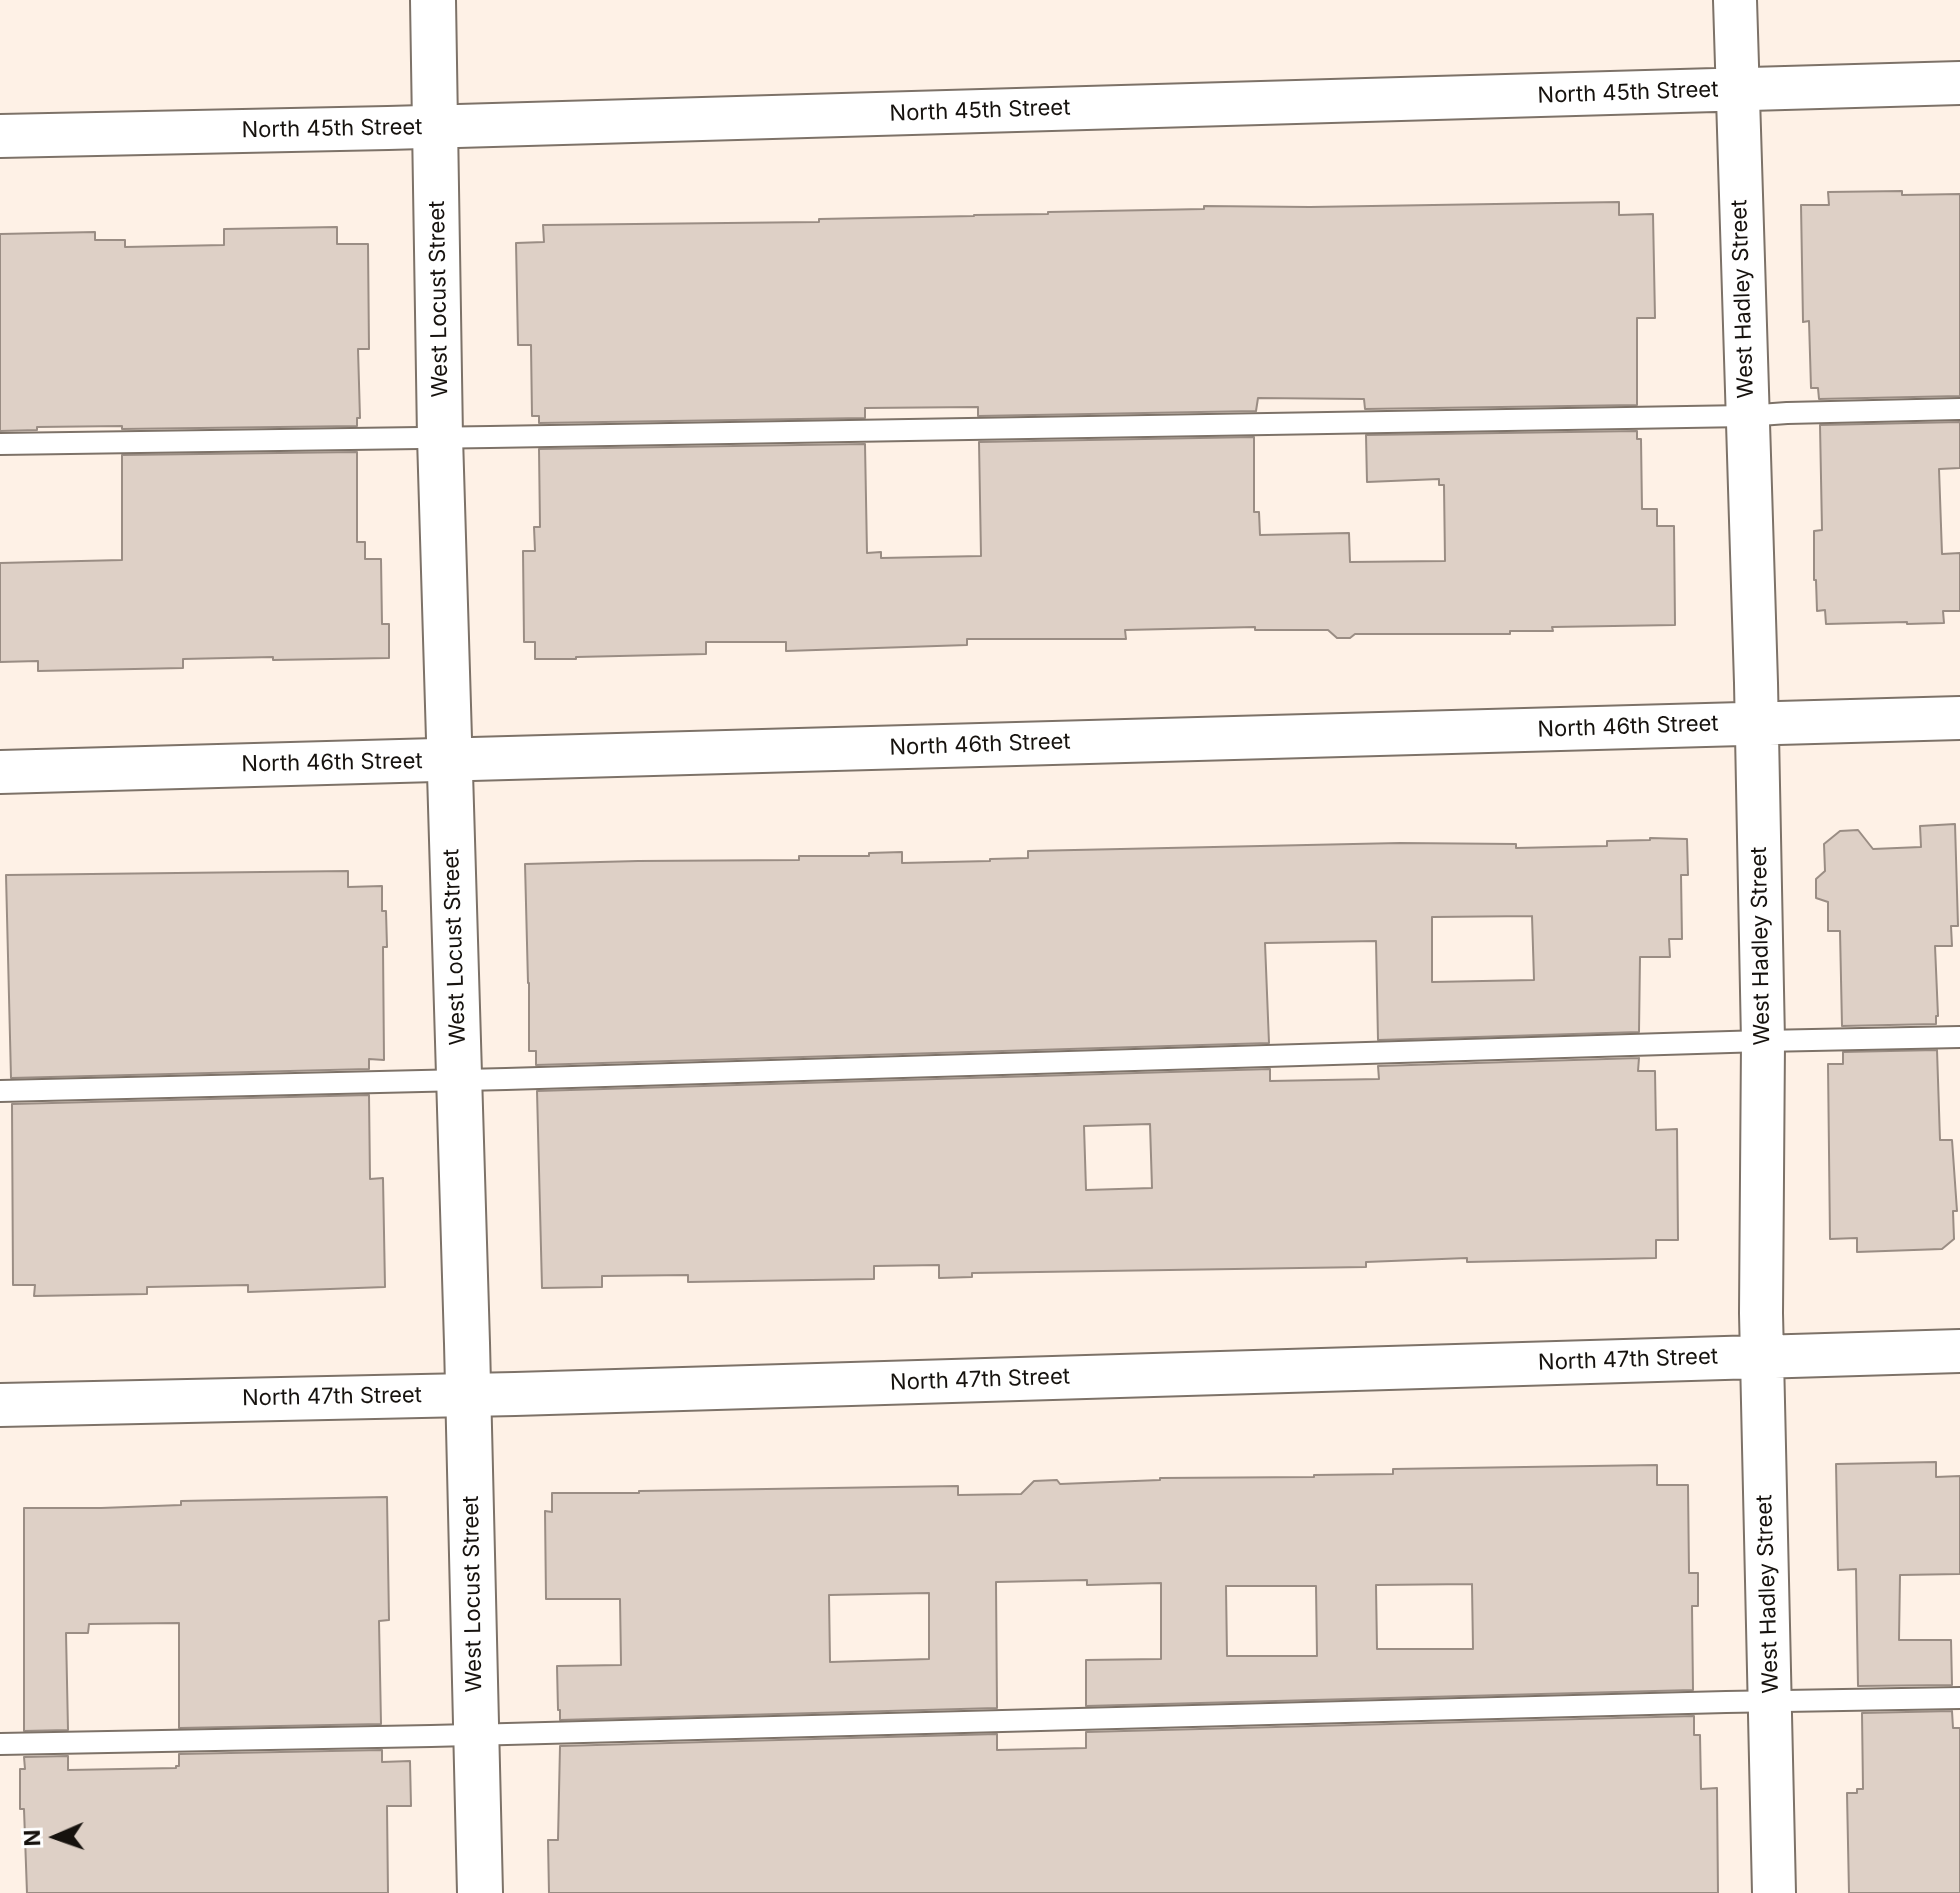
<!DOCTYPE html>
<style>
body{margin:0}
#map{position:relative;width:1960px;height:1893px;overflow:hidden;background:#fef1e6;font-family:Inter,sans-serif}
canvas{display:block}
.north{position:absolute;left:16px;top:1797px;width:80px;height:80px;-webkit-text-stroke:6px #fff;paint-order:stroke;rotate:268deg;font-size:22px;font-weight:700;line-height:32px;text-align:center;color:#16120e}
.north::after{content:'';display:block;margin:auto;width:28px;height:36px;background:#16120e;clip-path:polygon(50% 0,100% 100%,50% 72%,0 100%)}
</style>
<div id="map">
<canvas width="1960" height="1893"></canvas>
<div class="north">N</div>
</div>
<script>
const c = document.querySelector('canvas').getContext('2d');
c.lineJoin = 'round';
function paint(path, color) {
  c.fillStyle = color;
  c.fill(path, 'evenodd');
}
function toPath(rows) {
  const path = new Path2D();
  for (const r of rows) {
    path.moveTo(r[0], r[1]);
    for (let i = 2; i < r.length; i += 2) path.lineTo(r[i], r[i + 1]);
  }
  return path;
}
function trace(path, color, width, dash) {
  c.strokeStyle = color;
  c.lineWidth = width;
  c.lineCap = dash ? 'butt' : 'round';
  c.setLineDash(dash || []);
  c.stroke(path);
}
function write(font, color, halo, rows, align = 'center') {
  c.font = font + ' Inter,sans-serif';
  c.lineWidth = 6;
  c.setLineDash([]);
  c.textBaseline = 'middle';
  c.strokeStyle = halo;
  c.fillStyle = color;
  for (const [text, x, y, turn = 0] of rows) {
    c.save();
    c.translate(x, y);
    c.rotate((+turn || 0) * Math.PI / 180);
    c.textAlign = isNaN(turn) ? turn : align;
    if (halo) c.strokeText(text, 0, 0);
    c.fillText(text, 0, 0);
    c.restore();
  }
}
const building = toPath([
 [1902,191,1902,195,1960,194,1960,396,1819,399,1818,388,1811,388,1809,321,1803,322,1801,205,1829,205,1828,192,1902,191],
 [1619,202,1619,215,1653,214,1655,318,1637,318,1637,405,1365,409,1364,399,1258,398,1256,411,978,416,978,407,865,408,865,418,539,423,539,416,532,416,531,345,518,345,516,243,544,242,543,225,819,222,819,219,974,216,974,215,1048,214,1048,212,1204,209,1204,206,1310,207,1619,202],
 [337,227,337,244,368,244,369,349,358,349,360,418,357,418,357,426,122,429,122,426,37,427,37,430,0,431,0,234,95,232,95,240,125,240,125,247,224,245,224,229,337,227],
 [1960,422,1960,468,1939,469,1942,554,1960,553,1960,611,1943,611,1944,623,1907,624,1907,622,1826,624,1825,610,1817,611,1816,580,1814,580,1814,531,1822,530,1820,425,1960,422],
 [1637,431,1637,439,1641,439,1642,509,1657,509,1657,526,1674,526,1675,625,1552,627,1553,631,1510,631,1510,634,1355,634,1350,638,1337,638,1328,630,1255,630,1255,627,1125,630,1126,639,967,639,967,645,786,651,786,642,706,642,706,654,576,657,576,659,535,659,535,642,524,642,523,551,535,551,534,527,540,527,539,449,865,444,867,553,881,552,881,558,981,556,979,442,1254,437,1254,512,1259,512,1260,535,1349,533,1350,562,1445,561,1444,485,1439,485,1439,479,1367,482,1366,435,1637,431],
 [357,452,357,542,365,542,365,559,381,559,382,624,389,624,389,658,273,660,273,657,183,659,183,668,38,671,38,661,0,662,0,563,122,560,122,455,357,452],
 [1955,824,1958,926,1951,926,1952,946,1935,946,1938,1016,1936,1016,1936,1024,1842,1026,1840,931,1828,931,1828,902,1816,898,1816,879,1825,871,1824,844,1840,831,1858,830,1873,849,1921,847,1920,826,1955,824],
 [1650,838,1687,839,1688,875,1681,875,1682,939,1669,939,1670,957,1640,957,1639,1032,1378,1040,1376,941,1265,943,1269,1043,536,1065,536,1051,529,1051,529,983,528,983,525,864,638,861,799,860,799,856,869,856,869,853,902,852,902,863,990,861,990,859,1028,858,1028,851,1400,843,1516,844,1516,848,1607,846,1607,841,1650,840,1650,838],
 [1532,916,1534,980,1432,982,1432,917,1532,916],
 [348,871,348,887,382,886,382,911,386,911,387,947,383,947,384,1060,369,1059,369,1069,11,1078,6,875,348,871],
 [1937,1050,1940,1140,1952,1140,1957,1211,1953,1211,1954,1239,1942,1249,1857,1252,1857,1238,1830,1239,1828,1064,1843,1064,1843,1052,1937,1050],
 [1639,1058,1638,1071,1655,1071,1656,1130,1677,1129,1678,1240,1656,1240,1656,1258,1467,1262,1467,1258,1366,1262,1366,1267,972,1273,972,1277,939,1278,939,1265,874,1266,874,1279,688,1282,688,1275,602,1276,602,1287,542,1288,537,1091,1270,1069,1270,1081,1379,1079,1378,1066,1639,1058],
 [1150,1124,1152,1188,1086,1190,1084,1126,1150,1124],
 [369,1095,370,1179,383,1178,385,1287,248,1292,248,1285,147,1287,147,1294,34,1296,35,1285,13,1285,12,1104,369,1095],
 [1936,1462,1936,1477,1960,1476,1960,1574,1900,1575,1899,1640,1951,1640,1952,1685,1858,1686,1856,1569,1838,1570,1836,1464,1936,1462],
 [1657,1465,1657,1485,1688,1485,1689,1573,1698,1573,1698,1606,1692,1606,1693,1690,1086,1706,1086,1660,1161,1659,1161,1583,1087,1585,1087,1580,996,1582,997,1708,560,1720,560,1710,558,1710,557,1666,621,1665,620,1599,546,1599,545,1511,552,1512,552,1493,639,1493,639,1491,958,1486,958,1495,1021,1494,1034,1481,1057,1480,1060,1484,1160,1480,1160,1478,1314,1477,1314,1475,1393,1474,1393,1469,1657,1465],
 [1472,1584,1473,1649,1377,1649,1376,1585,1472,1584],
 [1226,1586,1316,1586,1317,1656,1227,1656,1226,1586],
 [929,1593,929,1659,830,1662,829,1595,929,1593],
 [387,1497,389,1620,379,1621,381,1724,179,1728,179,1623,89,1624,88,1633,66,1633,68,1730,24,1731,24,1508,101,1508,181,1505,181,1501,387,1497],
 [1952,1711,1953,1728,1960,1728,1960,1893,1849,1893,1847,1793,1857,1793,1857,1789,1863,1789,1862,1713,1952,1711],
 [1694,1716,1694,1735,1700,1735,1701,1789,1717,1788,1718,1893,549,1893,548,1840,558,1840,560,1746,997,1734,997,1750,1086,1748,1086,1732,1694,1716],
 [382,1750,382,1762,410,1761,411,1806,387,1806,388,1893,27,1893,24,1809,20,1809,20,1769,25,1769,24,1757,68,1756,68,1770,176,1768,176,1766,179,1766,179,1754,382,1750]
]);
paint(building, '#ded0c6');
trace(building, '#9a8d84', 2);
const service = toPath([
 [0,444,490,437,1746,416,1787,413,1960,409],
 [0,1091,506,1079,1763,1041,1960,1037],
 [0,1744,431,1736,1726,1702,1960,1698]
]);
const minor = toPath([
 [1735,0,1756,683,1763,1041,1761,1313,1774,1893],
 [0,136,388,128,1960,83],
 [0,772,1960,718],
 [0,1405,515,1394,1960,1351]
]);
const tertiary = toPath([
 [433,0,440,437,467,1343,480,1893]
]);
trace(service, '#7d7268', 24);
trace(minor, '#7d7268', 46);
trace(tertiary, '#7d7268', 48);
trace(service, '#fff', 20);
trace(minor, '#fff', 42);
trace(tertiary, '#fff', 44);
write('22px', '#16120e', '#fff', [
 ["North 45th Street",1628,93,-2],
 ["North 45th Street",980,111,-2],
 ["North 45th Street",332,129,-1],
 ["West Locust Street",439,299,-91],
 ["West Hadley Street",1743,299,-92],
 ["North 46th Street",1628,727,-2],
 ["North 46th Street",980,745,-2],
 ["North 46th Street",332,763,-1],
 ["West Hadley Street",1761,946,-91],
 ["West Locust Street",455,947,-92],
 ["North 47th Street",1628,1360,-2],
 ["North 47th Street",980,1380,-2],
 ["North 47th Street",332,1397,-1],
 ["West Locust Street",473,1594,-91],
 ["West Hadley Street",1768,1594,-92]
]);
</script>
